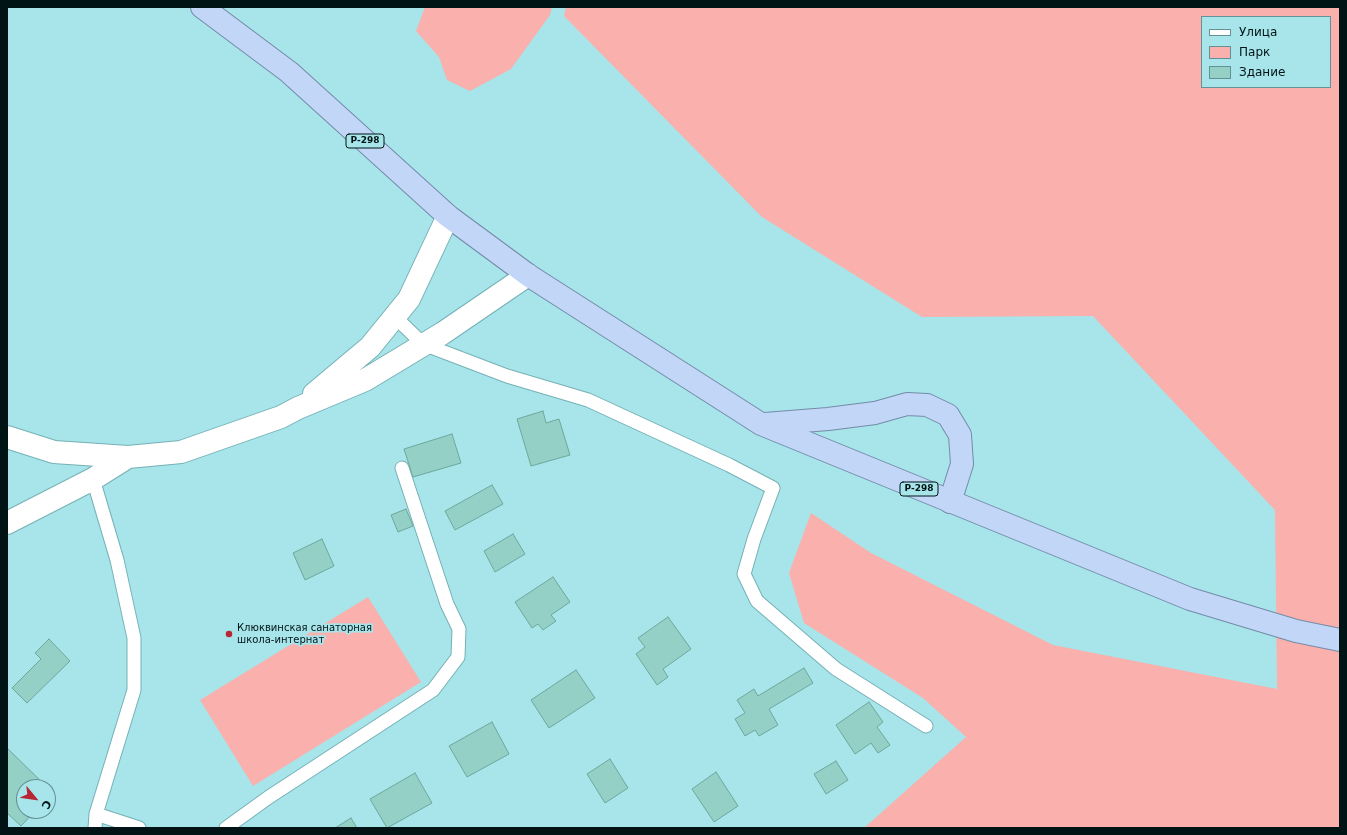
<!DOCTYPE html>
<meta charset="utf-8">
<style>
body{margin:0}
#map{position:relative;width:1347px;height:835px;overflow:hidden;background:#a7e5ea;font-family:"DejaVu Sans",sans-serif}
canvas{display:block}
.frame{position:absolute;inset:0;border:8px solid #001416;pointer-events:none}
.legend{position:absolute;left:1201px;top:16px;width:130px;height:72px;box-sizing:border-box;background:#a7e5ea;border:1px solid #649195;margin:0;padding:5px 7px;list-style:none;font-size:12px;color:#001416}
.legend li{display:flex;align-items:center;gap:8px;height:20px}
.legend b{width:20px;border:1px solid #649195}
.north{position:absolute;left:16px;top:779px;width:40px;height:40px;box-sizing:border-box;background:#a7e5ea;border:1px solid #649195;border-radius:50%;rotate:119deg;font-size:11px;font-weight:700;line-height:16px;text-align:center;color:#001416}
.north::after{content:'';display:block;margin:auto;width:14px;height:18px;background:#b72632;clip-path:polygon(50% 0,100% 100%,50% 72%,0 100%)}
</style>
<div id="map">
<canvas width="1347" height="835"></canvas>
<div class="frame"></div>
<ul class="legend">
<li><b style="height:5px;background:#fff"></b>Улица</li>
<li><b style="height:11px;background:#fab0ac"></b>Парк</li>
<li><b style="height:11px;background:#94d0c5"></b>Здание</li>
</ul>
<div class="north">С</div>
</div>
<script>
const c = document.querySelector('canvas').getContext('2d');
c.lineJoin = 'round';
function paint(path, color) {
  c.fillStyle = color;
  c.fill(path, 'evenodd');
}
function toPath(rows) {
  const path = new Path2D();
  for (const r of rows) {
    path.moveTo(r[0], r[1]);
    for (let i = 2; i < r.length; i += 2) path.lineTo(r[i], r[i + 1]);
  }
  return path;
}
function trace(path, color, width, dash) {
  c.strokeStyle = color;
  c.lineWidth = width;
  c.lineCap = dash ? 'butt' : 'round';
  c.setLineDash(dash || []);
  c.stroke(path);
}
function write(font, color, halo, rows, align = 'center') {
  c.font = font + ' "DejaVu Sans",sans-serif';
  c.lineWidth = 3.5;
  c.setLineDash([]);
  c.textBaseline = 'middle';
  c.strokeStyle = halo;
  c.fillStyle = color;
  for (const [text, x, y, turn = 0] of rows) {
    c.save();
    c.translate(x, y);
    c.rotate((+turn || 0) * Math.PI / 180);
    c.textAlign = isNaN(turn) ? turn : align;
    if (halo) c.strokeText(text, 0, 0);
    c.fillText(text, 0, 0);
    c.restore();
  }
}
paint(toPath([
 [425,7,552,7,550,15,511,69,470,91,447,80,439,57,416,31],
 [566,7,1340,7,1340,828,864,828,966,737,923,698,804,623,789,573,811,513,871,553,1053,645,1277,689,1275,510,1093,316,922,317,762,217,564,16],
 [1202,17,1330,17,1330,87,1202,87],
 [368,597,421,682,253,786,200,700]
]), '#fab0ac');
const building = toPath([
 [543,411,546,423,559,419,570,455,531,466,517,419,543,411],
 [452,434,461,463,413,477,404,449,452,434],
 [492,485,503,504,455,530,445,511,492,485],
 [406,509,413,526,398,532,391,515,406,509],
 [513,534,525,554,495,572,484,551,513,534],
 [322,539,334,566,305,580,293,553,322,539],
 [553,577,570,602,551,615,556,621,543,630,538,624,532,628,515,602,553,577],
 [668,617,691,649,663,669,668,677,657,685,636,654,645,647,638,638,668,617],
 [49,639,70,661,27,703,12,688,41,659,35,653,49,639],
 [804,668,813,683,769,709,778,725,759,736,755,730,745,736,735,719,745,713,737,700,754,689,758,696,804,668],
 [576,670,595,698,549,728,531,700,576,670],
 [869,702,883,722,877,727,890,745,878,753,871,743,855,754,836,725,869,702],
 [492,722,509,754,467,777,449,746,492,722],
 [7,748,47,787,24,787,24,811,35,811,21,826,7,813,7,748],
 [610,759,628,788,605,803,587,774,610,759],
 [836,761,848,780,826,794,814,774,836,761],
 [716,772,738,806,714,822,692,789,716,772],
 [415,773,432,803,387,828,370,799,415,773],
 [351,818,357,828,335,828,351,818]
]);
paint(building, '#94d0c5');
trace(building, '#6da79d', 1);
const service = toPath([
 [395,317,423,344,507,376,588,400,729,465,773,488,754,539,744,574,757,601,836,669,926,726],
 [93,479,117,560,134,638,134,690,96,814],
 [95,828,96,814,139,828],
 [226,828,269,797,433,690,458,657,459,629,447,604,402,468]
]);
const minor = toPath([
 [314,394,370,347,409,299,448,216],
 [7,437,54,452,128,457],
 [7,523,93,479,128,457,181,452,281,417,298,408,365,380,443,333,528,275]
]);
const trunk = toPath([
 [202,7,289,72,448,216,528,275,761,424,1190,599,1296,631,1340,640],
 [765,424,828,419,875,413,907,404,927,405,948,415,960,435,962,464,950,502]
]);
trace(service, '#75b1b6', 15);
trace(minor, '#75b1b6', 24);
trace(trunk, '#748ba8', 24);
trace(service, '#fff', 13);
trace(minor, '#fff', 22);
trace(trunk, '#c2d6f8', 22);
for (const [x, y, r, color] of [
 [229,634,4,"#b72632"]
]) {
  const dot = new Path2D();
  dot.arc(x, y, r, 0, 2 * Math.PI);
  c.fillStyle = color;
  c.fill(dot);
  trace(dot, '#a7e5ea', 1.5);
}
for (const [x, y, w] of [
 [365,141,38],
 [919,489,38]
]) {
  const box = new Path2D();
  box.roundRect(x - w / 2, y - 7, w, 14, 3);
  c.fillStyle = '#a7e5ea';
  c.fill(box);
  trace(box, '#001416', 1);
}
write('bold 9px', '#001416', null, [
 ["Р-298",365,141],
 ["Р-298",919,489]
]);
write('10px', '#001416', '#a7e5ea', [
 ["Клюквинская санаторная",237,628],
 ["школа-интернат",237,640]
], 'left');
</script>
